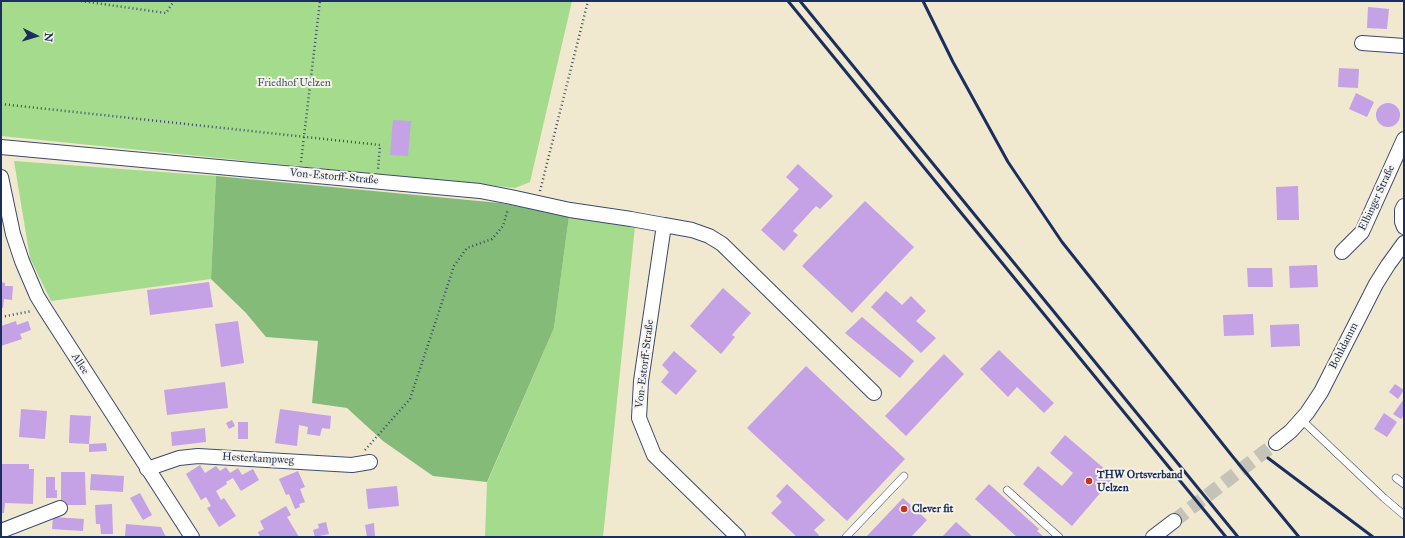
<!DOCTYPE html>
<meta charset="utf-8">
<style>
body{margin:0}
#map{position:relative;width:1405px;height:538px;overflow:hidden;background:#f0e8cf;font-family:"IM FELL Great Primer",serif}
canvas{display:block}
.frame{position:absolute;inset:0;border:2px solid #1b2f5e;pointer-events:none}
.north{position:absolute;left:16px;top:16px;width:40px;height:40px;-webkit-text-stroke:3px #f7f3e8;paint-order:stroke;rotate:95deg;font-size:11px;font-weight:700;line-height:16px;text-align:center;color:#1b2f5e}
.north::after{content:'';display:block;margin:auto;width:14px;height:18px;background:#1b2f5e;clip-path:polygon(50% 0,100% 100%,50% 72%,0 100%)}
</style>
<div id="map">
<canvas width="1405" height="538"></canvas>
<div class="frame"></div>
<div class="north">N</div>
</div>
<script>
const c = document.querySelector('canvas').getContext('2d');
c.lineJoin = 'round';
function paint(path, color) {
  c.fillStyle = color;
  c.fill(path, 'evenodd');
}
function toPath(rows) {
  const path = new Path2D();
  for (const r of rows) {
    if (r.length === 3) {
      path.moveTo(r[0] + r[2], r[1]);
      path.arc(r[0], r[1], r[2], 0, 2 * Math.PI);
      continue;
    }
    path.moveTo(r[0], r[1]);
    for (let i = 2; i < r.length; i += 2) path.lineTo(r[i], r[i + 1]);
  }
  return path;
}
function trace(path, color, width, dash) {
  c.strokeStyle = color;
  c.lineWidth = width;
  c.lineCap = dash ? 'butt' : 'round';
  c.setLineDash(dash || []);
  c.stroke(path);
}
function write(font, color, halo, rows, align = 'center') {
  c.font = font + ' "IM FELL Great Primer",serif';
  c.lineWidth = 4;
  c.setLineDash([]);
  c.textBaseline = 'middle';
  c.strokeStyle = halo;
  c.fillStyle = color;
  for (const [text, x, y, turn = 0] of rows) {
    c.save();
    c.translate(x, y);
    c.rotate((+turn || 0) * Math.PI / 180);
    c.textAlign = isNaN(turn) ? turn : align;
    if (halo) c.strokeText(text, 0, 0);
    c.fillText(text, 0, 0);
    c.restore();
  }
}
paint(toPath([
 [1,1,572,1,530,182,515,188,1,136],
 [14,161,216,176,211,279,51,301,30,258],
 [569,216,635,226,603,537,485,537,487,483,554,328]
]), '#a5db8c');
paint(toPath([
 [216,176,500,203,569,216,554,328,487,482,433,476,383,441,347,408,312,403,318,341,266,337,246,313,211,279]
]), '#84bb78');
paint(toPath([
 [1368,7,1389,9,1387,29,1367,28],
 [1339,68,1359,69,1358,88,1338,87],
 [1356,93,1374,102,1367,117,1349,109],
 [1388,115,12],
 [393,120,411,121,408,156,390,155],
 [798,164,833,196,820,209,816,206,793,231,798,235,784,251,761,230,799,189,786,177],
 [1298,186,1299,220,1277,220,1276,187],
 [865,201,914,247,852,313,802,266],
 [1317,265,1318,287,1290,288,1289,266],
 [1247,268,1272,268,1273,287,1248,287],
 [1,282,5,283,5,286,13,286,12,300,4,299,3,308,1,307],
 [209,282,213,307,150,315,147,290],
 [723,288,751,313,732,335,735,337,721,354,690,326],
 [886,291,902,305,911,296,926,311,916,321,936,338,921,353,871,307],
 [1253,314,1254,335,1224,336,1223,315],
 [862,317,914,361,900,378,845,333],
 [16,321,17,325,28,321,31,330,20,334,22,339,1,346,1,326],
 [238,321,244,363,221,367,215,324],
 [1299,324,1300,346,1271,347,1270,325],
 [999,350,1054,403,1044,413,1017,387,1008,397,980,369],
 [674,351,697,371,676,395,661,382,669,372,662,365],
 [944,354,964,374,906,436,885,416],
 [806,366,905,459,847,521,747,428],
 [225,382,228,408,167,415,164,390],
 [1395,384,1404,390,1398,399,1389,392],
 [1404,399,1404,415,1401,419,1393,414],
 [21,409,47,411,45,439,19,437],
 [280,409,331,416,330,429,322,428,320,436,307,434,308,427,299,425,297,446,275,443],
 [1384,413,1397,422,1387,437,1374,429],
 [70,415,91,416,89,444,69,443],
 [232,420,235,426,229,429,226,423],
 [238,422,248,422,248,439,238,439],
 [205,428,206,442,172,446,171,432],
 [1065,435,1114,477,1072,526,1023,484,1038,466,1062,486,1073,473,1050,453],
 [106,443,107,451,89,452,89,444],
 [1,464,29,464,29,469,34,469,33,504,5,503,4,513,1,513],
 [200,465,205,473,216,466,220,471,226,467,230,473,238,468,242,475,253,469,259,480,241,491,233,478,226,482,227,484,216,491,221,500,224,498,236,516,219,527,207,508,211,506,206,497,201,500,186,474],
 [298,471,305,487,300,489,305,502,299,504,300,507,295,509,289,494,286,495,279,479],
 [61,472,85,472,86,505,61,505],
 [91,474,124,476,123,492,90,490],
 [46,477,55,477,55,490,57,490,57,498,46,498],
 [787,484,825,520,814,530,819,535,818,537,797,537,771,513,782,502,776,496],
 [989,484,1039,529,1037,531,1044,537,1017,537,975,499],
 [397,486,399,506,368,509,366,489],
 [140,493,152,515,143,520,130,498],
 [903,498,927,520,912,536,913,537,866,537],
 [112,504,113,534,101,534,100,524,96,524,95,505],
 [286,506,291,515,287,517,299,537,260,537,258,532,264,529,260,521],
 [53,517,84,519,83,531,52,529],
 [326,522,329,534,315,537,313,530,319,528,318,524],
 [956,522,973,537,942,537],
 [374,523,375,537,367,537,365,525],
 [126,524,161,527,166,537,125,537]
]), '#c5a1e6');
trace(toPath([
 [1174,521,1276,443]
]), '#c5c3b8', 14, [14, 7]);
const lane = toPath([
 [1300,422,1306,424,1384,498,1404,515],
 [1396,478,1404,484],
 [1007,490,1059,537],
 [846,537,904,476]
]);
const street = toPath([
 [1362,43,1404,46],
 [1,147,480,191,511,197,570,210,631,219,664,225,641,381,639,418,654,455,738,537],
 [1,177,13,234,22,261,37,296,45,309,192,537],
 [1404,206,1402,210,1402,222,1404,227],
 [664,225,692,230,709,236,722,244,874,393],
 [1342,252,1362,232,1404,139],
 [1276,443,1291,431,1307,413,1321,392,1376,284,1388,265,1404,243],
 [147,469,179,458,198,456,352,465,370,462],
 [1,531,60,508],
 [1153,537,1174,521]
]);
trace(lane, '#3b4b6f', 8);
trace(street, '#3b4b6f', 16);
trace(toPath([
 [81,1,166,13,174,1],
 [1,2,1,1],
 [1,104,380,145,378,169],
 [301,162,320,1],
 [540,191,588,1],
 [1,317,32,311],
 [365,450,410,399,454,266,467,248,492,239,503,226,508,209]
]), '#3b4b6f', 2.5, [1, 3]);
trace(lane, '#fff', 7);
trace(street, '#fff', 14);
trace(toPath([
 [788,1,1226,537],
 [800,1,1238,537],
 [923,1,953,62,1008,162,1062,242,1233,457,1299,537],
 [1268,458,1373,537]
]), '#1b2f5e', 3);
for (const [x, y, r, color] of [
 [1089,481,4,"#c8321e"],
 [904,509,4,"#c8321e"]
]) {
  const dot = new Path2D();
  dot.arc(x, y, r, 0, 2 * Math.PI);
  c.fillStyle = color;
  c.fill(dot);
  trace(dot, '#f7f3e8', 1.5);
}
write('11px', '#3e5a6a', '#f7f3e8', [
 ["Friedhof Uelzen",294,83]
]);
write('11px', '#1b2f5e', '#f7f3e8', [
 ["Von-Estorff-Straße",334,177,5],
 ["Elbinger Straße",1377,198,-65],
 ["Bohldamm",1344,346,-63],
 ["Allee",80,364,57],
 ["Von-Estorff-Straße",645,364,-83],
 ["Hesterkampweg",258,459,3]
]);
write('bold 11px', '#1b2f5e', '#f7f3e8', [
 ["THW Ortsverband",1097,475],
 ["Uelzen",1097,488],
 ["Clever fit",912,509]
], 'left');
</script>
